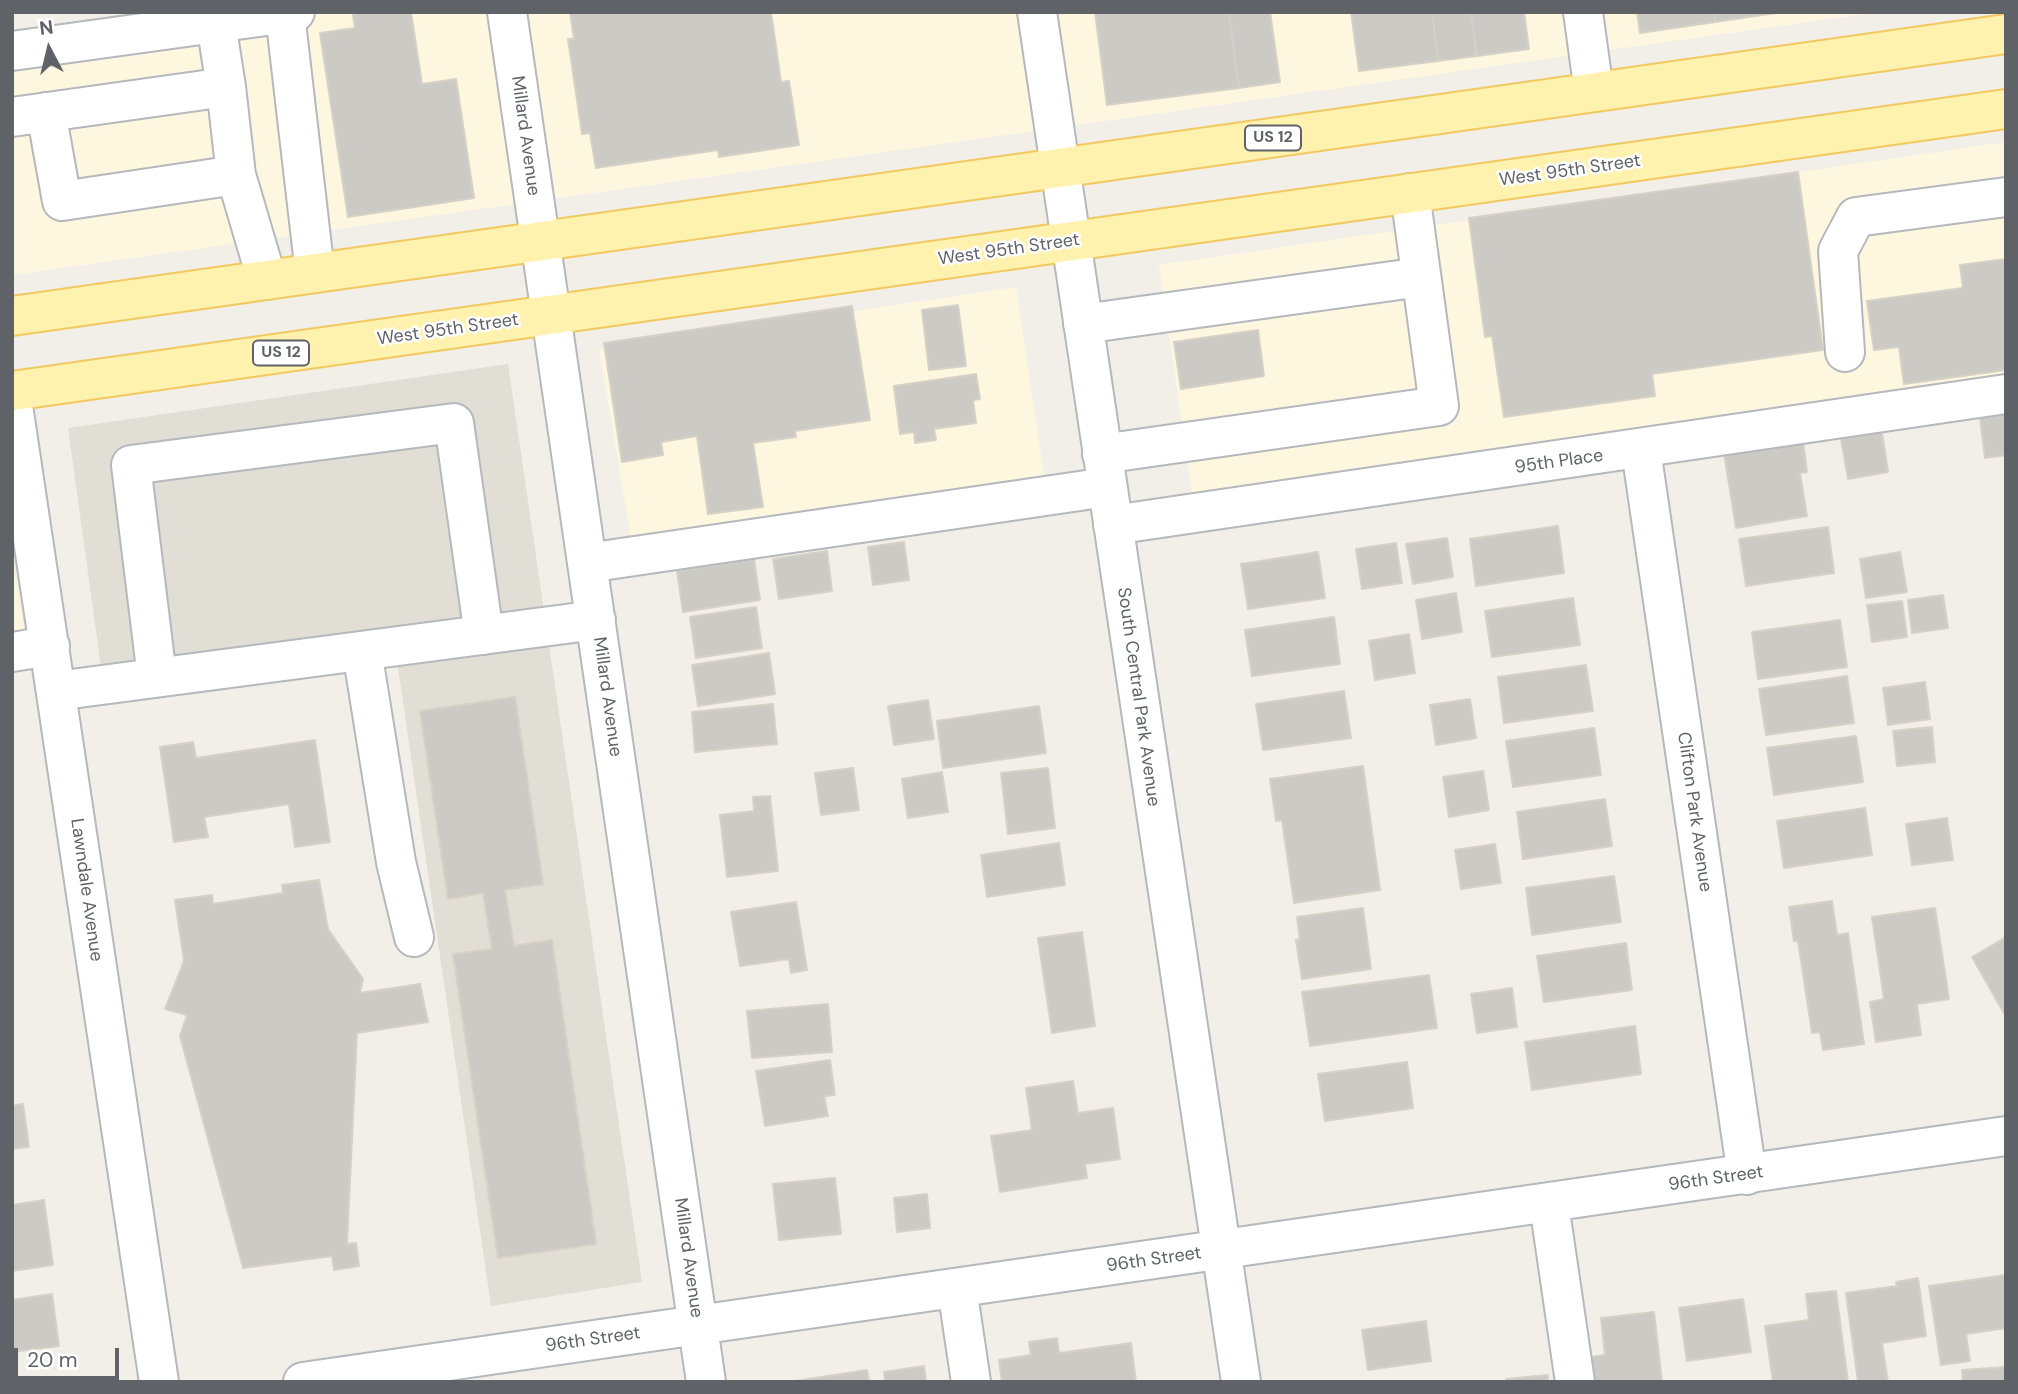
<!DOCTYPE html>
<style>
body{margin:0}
#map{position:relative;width:2018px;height:1394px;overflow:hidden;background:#f1efe8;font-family:"DM Sans",sans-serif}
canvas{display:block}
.frame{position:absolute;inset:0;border:14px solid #5f6368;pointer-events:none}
.north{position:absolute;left:14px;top:14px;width:70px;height:70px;-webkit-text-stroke:5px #fff;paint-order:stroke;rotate:353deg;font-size:19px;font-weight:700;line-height:28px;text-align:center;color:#5f6368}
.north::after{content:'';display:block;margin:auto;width:24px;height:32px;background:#5f6368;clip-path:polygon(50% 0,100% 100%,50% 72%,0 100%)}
.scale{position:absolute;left:14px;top:1348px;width:105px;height:32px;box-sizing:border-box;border:4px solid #5f6368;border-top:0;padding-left:9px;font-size:21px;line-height:24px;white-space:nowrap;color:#5f6368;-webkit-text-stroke:5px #fff;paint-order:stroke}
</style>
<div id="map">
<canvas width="2018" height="1394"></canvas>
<div class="frame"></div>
<div class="north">N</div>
<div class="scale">20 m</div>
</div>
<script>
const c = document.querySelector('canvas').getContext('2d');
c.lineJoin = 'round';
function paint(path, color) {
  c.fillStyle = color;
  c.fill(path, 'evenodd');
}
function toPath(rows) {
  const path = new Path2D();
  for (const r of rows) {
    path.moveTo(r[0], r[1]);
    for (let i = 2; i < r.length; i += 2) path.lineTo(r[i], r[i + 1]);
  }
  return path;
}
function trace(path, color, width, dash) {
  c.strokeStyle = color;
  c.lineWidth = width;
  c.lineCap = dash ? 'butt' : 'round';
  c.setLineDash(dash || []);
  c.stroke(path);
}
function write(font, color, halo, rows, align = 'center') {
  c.font = font + ' "DM Sans",sans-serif';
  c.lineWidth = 5;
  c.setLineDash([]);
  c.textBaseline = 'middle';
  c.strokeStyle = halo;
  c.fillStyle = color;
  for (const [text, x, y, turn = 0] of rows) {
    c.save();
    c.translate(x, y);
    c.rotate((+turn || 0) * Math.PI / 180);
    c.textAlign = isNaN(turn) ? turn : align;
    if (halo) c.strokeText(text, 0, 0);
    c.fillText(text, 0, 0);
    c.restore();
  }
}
paint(toPath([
 [215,12,1879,12,12,275,12,51],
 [2006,142,2006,394,1195,515,1159,265],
 [1016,287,1047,496,634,556,599,349],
 [12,557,28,650,12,652]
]), '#fef7e0');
paint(toPath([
 [508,364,642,1282,491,1306,396,654,105,696,68,428]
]), '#e1ded6');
const building = toPath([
 [368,12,411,12,422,84,456,79,474,198,348,217,320,33,355,28,353,15,368,12],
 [570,12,771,12,781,82,789,81,799,145,719,157,718,150,596,168,590,133,582,134,568,39,574,39,570,12],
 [1095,12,1229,12,1239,88,1107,105,1095,12],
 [1229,12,1270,12,1280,82,1239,88,1229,12],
 [1351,12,1432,12,1438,61,1359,71,1351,12],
 [1432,12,1471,12,1477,56,1438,61,1432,12],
 [1471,12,1524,12,1529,49,1477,56,1471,12],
 [1637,12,1714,12,1715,22,1640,33,1637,12],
 [1714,12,1783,12,1715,22,1714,12],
 [1798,172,1823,350,1652,374,1655,396,1504,417,1492,336,1485,337,1469,218,1798,172],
 [2006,259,2006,370,1904,384,1899,347,1874,350,1867,301,1963,288,1960,265,2006,259],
 [958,305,966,366,929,370,922,310,958,305],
 [852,306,870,420,795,431,796,437,753,443,763,507,708,514,697,436,661,442,663,455,622,462,604,343,852,306],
 [1258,330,1264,376,1181,389,1174,342,1258,330],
 [976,374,980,399,973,400,976,423,934,429,936,440,915,443,914,432,900,434,894,386,976,374],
 [2006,407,2006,455,1985,458,1979,410,2006,407],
 [1882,433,1888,472,1848,479,1841,439,1882,433],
 [1803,441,1807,472,1800,473,1807,516,1736,528,1724,453,1803,441],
 [1558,526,1564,573,1476,586,1470,539,1558,526],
 [1828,527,1834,573,1746,586,1739,539,1828,527],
 [1447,538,1453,577,1413,584,1406,544,1447,538],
 [904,542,909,580,873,585,868,547,904,542],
 [1396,543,1402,583,1362,589,1356,549,1396,543],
 [827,551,832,591,779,599,773,559,827,551],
 [1318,552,1325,598,1248,609,1241,564,1318,552],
 [1900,552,1907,592,1866,598,1860,559,1900,552],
 [754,559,760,600,683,612,677,571,754,559],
 [1456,593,1462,632,1422,639,1416,600,1456,593],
 [1943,595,1948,628,1912,633,1908,600,1943,595],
 [1573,598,1580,645,1492,657,1485,611,1573,598],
 [1902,601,1907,637,1872,642,1867,605,1902,601],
 [756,607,762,648,696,658,690,617,756,607],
 [1334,617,1340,664,1252,676,1245,630,1334,617],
 [1840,620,1847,667,1758,679,1752,632,1840,620],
 [1409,634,1415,673,1375,680,1369,641,1409,634],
 [769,653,775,694,698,706,692,665,769,653],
 [1586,665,1593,711,1504,723,1498,677,1586,665],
 [1847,676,1854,723,1766,735,1759,689,1847,676],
 [1925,682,1930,719,1888,725,1883,688,1925,682],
 [1344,691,1351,738,1263,750,1256,704,1344,691],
 [515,697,543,884,505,890,514,946,552,940,596,1244,498,1258,453,954,492,949,483,893,448,899,420,711,515,697],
 [1470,699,1476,738,1436,745,1430,705,1470,699],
 [928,700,934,739,894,745,888,706,928,700],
 [773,704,777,744,695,752,692,712,773,704],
 [1039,706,1046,753,943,768,937,721,1039,706],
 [1932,727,1935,762,1897,766,1893,731,1932,727],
 [1594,728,1601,775,1513,787,1506,741,1594,728],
 [1856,736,1863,782,1774,795,1767,748,1856,736],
 [315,740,330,842,295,847,289,804,204,817,208,837,174,842,160,747,193,742,196,758,315,740],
 [1363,766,1380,890,1294,903,1282,820,1276,821,1270,779,1363,766],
 [853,768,859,810,821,815,815,773,853,768],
 [1048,768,1055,828,1008,834,1001,773,1048,768],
 [1483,771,1489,810,1449,817,1443,777,1483,771],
 [942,772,948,812,908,818,902,779,942,772],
 [770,796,778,871,727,877,720,815,754,811,753,797,770,796],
 [1605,799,1612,846,1523,859,1517,812,1605,799],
 [1865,808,1872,855,1784,868,1777,821,1865,808],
 [1947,818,1953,860,1912,865,1906,824,1947,818],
 [1059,843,1065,885,987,897,981,855,1059,843],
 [1495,844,1501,883,1461,889,1455,850,1495,844],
 [1614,876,1621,922,1532,935,1526,888,1614,876],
 [319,880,328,929,363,979,360,993,420,984,428,1022,357,1033,347,1244,356,1243,359,1266,334,1270,332,1256,243,1268,180,1036,187,1015,165,1009,184,961,175,900,212,895,213,904,283,893,282,885,319,880],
 [1832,901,1837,935,1848,933,1864,1044,1823,1050,1820,1032,1812,1033,1798,941,1794,941,1789,907,1832,901],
 [796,902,807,970,791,973,789,959,740,966,731,912,796,902],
 [1363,908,1371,969,1302,979,1296,940,1300,939,1297,917,1363,908],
 [1935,908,1949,999,1917,1004,1921,1035,1876,1042,1870,1002,1884,999,1872,917,1935,908],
 [1082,932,1095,1026,1052,1033,1038,938,1082,932],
 [2006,937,2006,1015,2005,1015,1972,957,2006,937],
 [1626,943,1632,990,1544,1002,1537,956,1626,943],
 [1429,975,1437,1028,1310,1046,1302,992,1429,975],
 [1512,988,1517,1027,1477,1033,1471,994,1512,988],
 [828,1004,832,1052,752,1058,747,1011,828,1004],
 [1635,1026,1641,1074,1532,1090,1525,1042,1635,1026],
 [830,1060,835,1095,824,1096,828,1116,765,1126,756,1071,830,1060],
 [1407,1062,1413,1108,1325,1121,1318,1074,1407,1062],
 [1073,1081,1078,1113,1113,1108,1120,1159,1085,1164,1087,1178,1000,1192,991,1136,1032,1130,1026,1088,1073,1081],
 [23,1104,29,1147,12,1149,12,1106,23,1104],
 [835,1178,841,1234,779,1240,773,1184,835,1178],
 [927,1194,930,1228,897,1232,894,1198,927,1194],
 [44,1200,53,1265,12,1271,12,1205,44,1200],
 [2006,1275,2006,1328,1966,1334,1970,1361,1941,1365,1929,1286,2006,1275],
 [1918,1278,1926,1336,1882,1343,1888,1382,1858,1382,1846,1293,1897,1286,1896,1282,1918,1278],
 [1836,1291,1848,1382,1773,1382,1765,1326,1809,1320,1806,1294,1836,1291],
 [52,1294,59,1346,12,1352,12,1300,52,1294],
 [1743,1299,1751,1352,1687,1361,1679,1308,1743,1299],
 [1654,1312,1662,1382,1587,1382,1584,1358,1605,1355,1601,1318,1654,1312],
 [1426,1321,1431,1361,1368,1370,1362,1330,1426,1321],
 [1057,1338,1059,1353,1131,1343,1136,1382,1002,1382,999,1360,1031,1355,1029,1342,1057,1338],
 [924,1366,926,1382,885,1382,884,1372,924,1366],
 [2006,1367,2006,1382,1963,1382,1962,1370,2006,1367],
 [867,1370,869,1382,789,1382,867,1370],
 [1548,1375,1548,1382,1507,1382,1506,1379,1548,1375]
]);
paint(building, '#cccac5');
trace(building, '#d6d1c6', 2);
const minor = toPath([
 [507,12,706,1382],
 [1037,12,1241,1382],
 [1583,12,1594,92],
 [285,14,315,273],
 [216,23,226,87],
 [12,51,295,12],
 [46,112,62,201,236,175],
 [12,117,226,87,236,175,267,280],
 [1083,324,1421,277],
 [1845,352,1838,251,1856,217,2006,197],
 [12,399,159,1382],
 [1641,450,1747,1175],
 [1102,454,1439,406,1410,193],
 [1113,525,2006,394],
 [587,563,1107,487],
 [362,651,396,862,414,937],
 [12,652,50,646],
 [157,677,131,465,454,423,484,635],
 [56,691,596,620],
 [1549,1204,1575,1382],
 [957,1288,971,1382],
 [303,1382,2006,1136]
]);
const major = toPath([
 [12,316,2006,34],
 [12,391,2006,109]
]);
trace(minor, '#b5b8bc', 42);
trace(major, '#f2c960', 42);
trace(minor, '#fff', 38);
trace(major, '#fff2af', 38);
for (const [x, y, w] of [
 [1273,138,56],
 [281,353,56]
]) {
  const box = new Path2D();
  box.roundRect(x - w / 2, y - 12.5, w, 25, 5);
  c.fillStyle = '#fff';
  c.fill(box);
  trace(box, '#5f6368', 2);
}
write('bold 16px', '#5f6368', null, [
 ["US 12",1273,138],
 ["US 12",281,353]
]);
write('18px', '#5f6368', '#fff', [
 ["Millard Avenue",525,136,82],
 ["West 95th Street",1570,171,-8],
 ["West 95th Street",1009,250,-8],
 ["West 95th Street",448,330,-8],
 ["95th Place",1559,462,-8],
 ["Millard Avenue",607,697,82],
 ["South Central Park Avenue",1138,697,82],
 ["Clifton Park Avenue",1694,812,82],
 ["Lawndale Avenue",86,890,82],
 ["96th Street",1716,1179,-8],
 ["Millard Avenue",688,1258,82],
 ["96th Street",1154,1260,-8],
 ["96th Street",593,1340,-8]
]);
</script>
